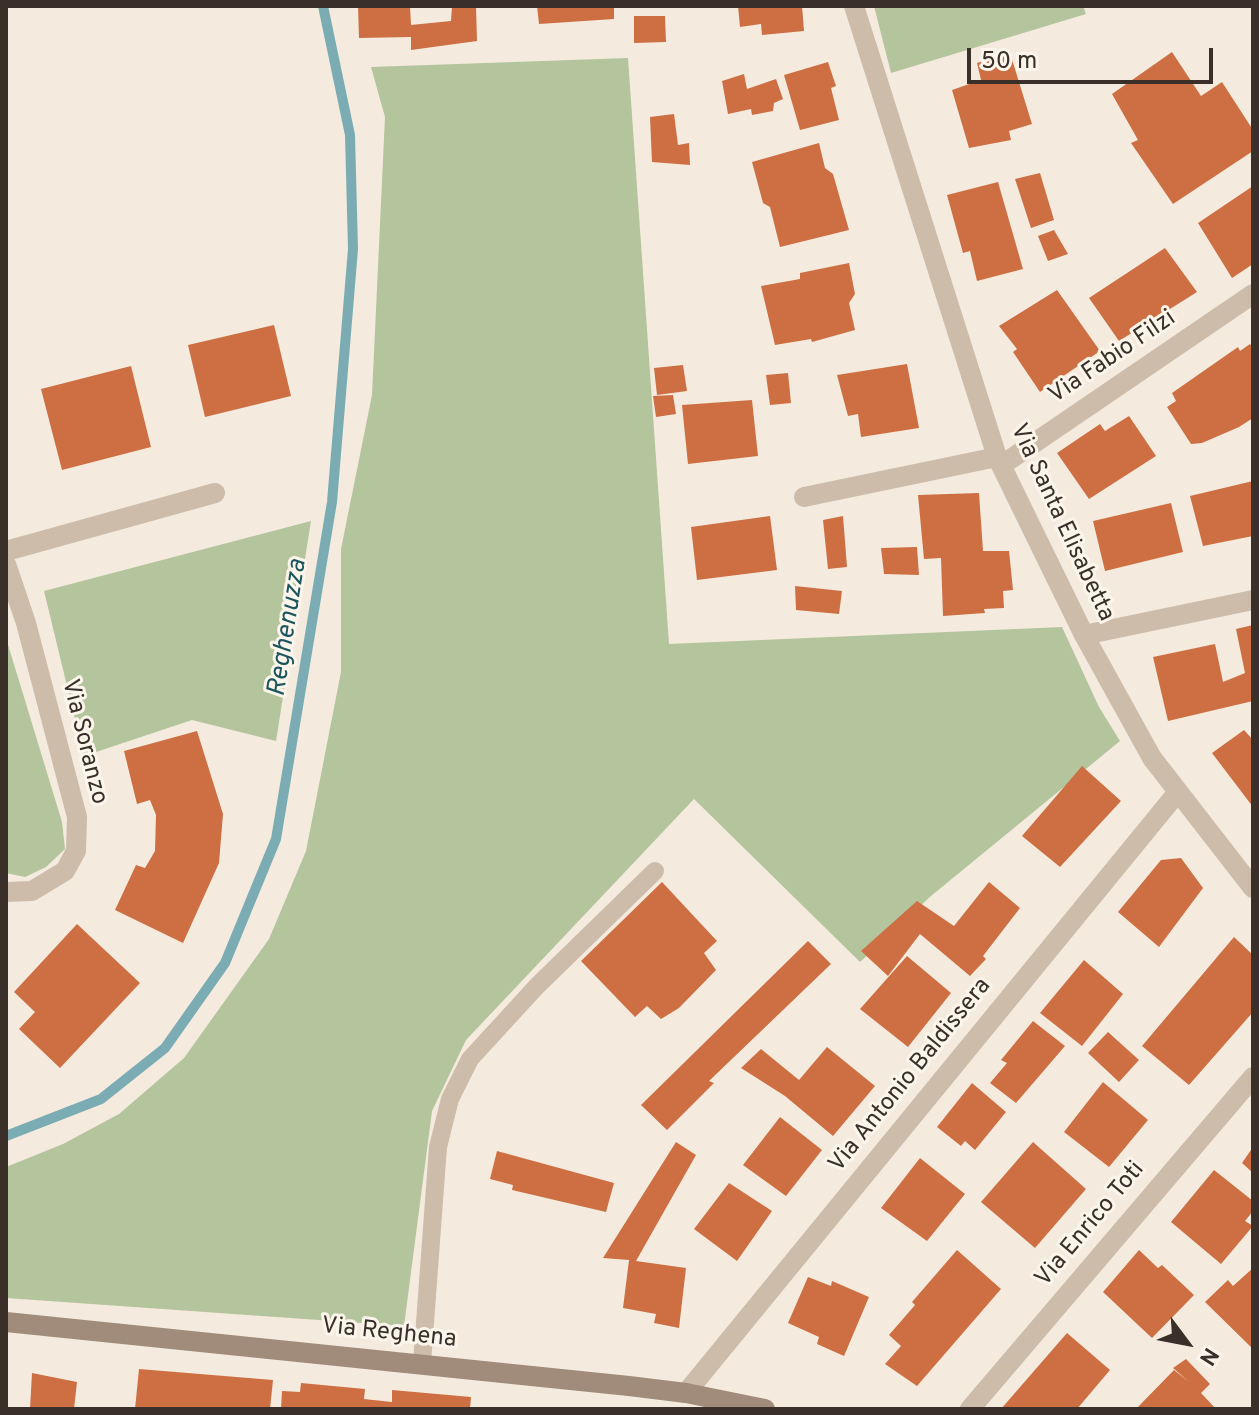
<!DOCTYPE html>
<style>
body{margin:0}
#map{position:relative;width:1259px;height:1415px;overflow:hidden;background:#f4ebde;font-family:Overpass,sans-serif}
canvas{display:block}
.frame{position:absolute;inset:0;border:8px solid #3a3029;pointer-events:none}
.north{position:absolute;left:1147px;top:1303px;width:80px;height:80px;-webkit-text-stroke:6px #fbf5eb;paint-order:stroke;rotate:122deg;font-size:22px;font-weight:700;line-height:32px;text-align:center;color:#3a3029}
.north::after{content:'';display:block;margin:auto;width:28px;height:36px;background:#3a3029;clip-path:polygon(50% 0,100% 100%,50% 72%,0 100%)}
.scale{position:absolute;left:967px;top:48px;width:246px;height:36px;box-sizing:border-box;border:4px solid #3a3029;border-top:0;padding-left:10px;font-size:24px;line-height:28px;white-space:nowrap;color:#3a3029;-webkit-text-stroke:6px #fbf5eb;paint-order:stroke}
</style>
<div id="map">
<canvas width="1259" height="1415"></canvas>
<div class="frame"></div>
<div class="north">N</div>
<div class="scale">50 m</div>
</div>
<script>
const c = document.querySelector('canvas').getContext('2d');
c.lineJoin = 'round';
function paint(path, color) {
  c.fillStyle = color;
  c.fill(path, 'evenodd');
}
function toPath(rows) {
  const path = new Path2D();
  for (const r of rows) {
    path.moveTo(r[0], r[1]);
    for (let i = 2; i < r.length; i += 2) path.lineTo(r[i], r[i + 1]);
  }
  return path;
}
function trace(path, color, width, dash) {
  c.strokeStyle = color;
  c.lineWidth = width;
  c.lineCap = dash ? 'butt' : 'round';
  c.setLineDash(dash || []);
  c.stroke(path);
}
function write(font, color, halo, rows, align = 'center') {
  c.font = font + ' Overpass,sans-serif';
  c.lineWidth = 6;
  c.setLineDash([]);
  c.textBaseline = 'middle';
  c.strokeStyle = halo;
  c.fillStyle = color;
  for (const [text, x, y, turn = 0] of rows) {
    c.save();
    c.translate(x, y);
    c.rotate((+turn || 0) * Math.PI / 180);
    c.textAlign = isNaN(turn) ? turn : align;
    if (halo) c.strokeText(text, 0, 0);
    c.fillText(text, 0, 0);
    c.restore();
  }
}
paint(toPath([
 [874,6,1083,6,1086,14,891,73],
 [628,58,669,644,1062,627,1099,707,1120,741,931,896,860,962,694,799,466,1040,432,1111,404,1326,6,1298,6,1167,63,1144,119,1114,184,1058,269,939,306,851,341,672,341,549,372,395,385,117,371,67],
 [311,521,276,741,192,720,84,756,44,591],
 [6,638,62,822,65,849,46,867,25,877,6,873]
]), '#b4c49c');
trace(toPath([
 [6,1136,101,1099,165,1048,225,963,276,839,332,502,353,249,350,135,323,6]
]), '#7bacb3', 10);
paint(toPath([
 [358,6,410,6,411,25,451,21,452,6,476,6,477,41,411,50,411,37,359,38],
 [537,6,614,6,614,19,539,24],
 [738,6,802,6,804,31,762,35,761,24,740,27],
 [634,16,665,16,666,42,634,43],
 [1172,52,1201,96,1222,82,1253,130,1253,151,1173,204,1131,143,1138,140,1112,94],
 [1010,53,1032,124,1009,131,1011,140,969,148,952,90,981,80,977,63],
 [828,62,836,86,831,88,839,120,800,130,784,75],
 [744,74,747,89,776,79,783,99,774,103,773,111,752,115,751,109,728,114,722,81],
 [674,114,678,145,689,143,690,165,652,162,650,117],
 [819,143,825,168,833,174,849,230,780,247,770,207,763,203,752,162],
 [1040,173,1054,220,1031,228,1015,179],
 [998,182,1023,269,977,281,970,251,963,253,947,195],
 [1253,186,1253,264,1232,278,1198,223],
 [1054,230,1068,254,1048,261,1038,236],
 [1165,248,1197,292,1119,341,1089,298],
 [849,263,855,294,849,303,855,330,812,342,811,339,775,345,761,286,800,279,800,273],
 [1057,290,1100,351,1040,392,1013,352,1017,349,999,326],
 [274,325,291,396,205,417,188,345],
 [1250,344,1253,348,1253,418,1239,427,1202,443,1191,444,1167,407,1176,401,1172,393,1238,347,1240,351],
 [907,364,919,428,861,437,858,414,848,416,837,375],
 [683,365,687,391,657,395,654,368],
 [131,366,151,447,62,470,41,389],
 [788,373,791,403,770,405,766,375],
 [673,395,676,414,656,417,653,396],
 [752,400,758,456,688,464,682,405],
 [1129,416,1156,456,1089,499,1057,453,1100,424,1105,431],
 [1253,481,1253,536,1203,546,1190,496],
 [979,493,983,551,1009,551,1013,590,1003,591,1004,608,984,609,985,613,943,616,941,558,924,559,918,495],
 [1171,503,1183,552,1105,571,1093,521],
 [770,516,777,570,697,580,691,527],
 [843,516,847,567,828,569,823,520],
 [917,547,919,575,884,574,881,548],
 [795,586,842,591,839,614,796,610],
 [1253,625,1253,701,1168,721,1153,657,1215,644,1223,682,1245,673,1236,629],
 [1244,730,1253,740,1253,807,1212,753],
 [197,731,223,814,219,863,183,943,115,910,136,865,145,868,155,851,156,815,150,800,137,804,124,751],
 [1082,766,1121,801,1060,867,1022,836],
 [1181,858,1203,888,1159,947,1118,912,1161,860],
 [662,882,717,941,704,953,716,970,679,1008,661,1019,647,1006,635,1017,581,961],
 [989,882,1020,908,983,956,986,959,970,976,920,934,888,976,861,951,917,901,954,926],
 [77,924,140,983,60,1068,19,1029,35,1012,14,992],
 [1234,937,1253,955,1253,1012,1189,1085,1142,1046],
 [808,941,831,964,709,1081,714,1083,667,1130,641,1105],
 [907,956,951,993,908,1047,860,1009],
 [1084,960,1123,994,1082,1046,1040,1013],
 [1033,1021,1065,1046,1016,1103,990,1083,1007,1063,1001,1060],
 [1108,1032,1139,1060,1119,1082,1088,1053],
 [827,1047,875,1086,833,1136,785,1096,741,1068,761,1049,799,1080],
 [1103,1082,1148,1120,1109,1167,1064,1132],
 [972,1083,1006,1112,975,1150,965,1141,961,1146,937,1127],
 [780,1117,822,1150,786,1196,743,1165],
 [676,1142,696,1155,636,1261,686,1268,679,1328,654,1323,656,1314,623,1308,629,1260,603,1258],
 [1033,1142,1086,1189,1035,1248,981,1202],
 [1253,1147,1253,1173,1242,1163],
 [497,1151,614,1183,606,1212,512,1190,513,1185,490,1179],
 [920,1158,965,1194,927,1241,881,1208],
 [1214,1170,1253,1201,1253,1211,1245,1221,1253,1226,1221,1264,1171,1222],
 [729,1183,772,1211,737,1261,694,1229],
 [957,1250,1001,1289,917,1386,885,1364,901,1346,889,1335,915,1305,912,1302],
 [1139,1250,1158,1268,1162,1265,1194,1295,1152,1338,1103,1292],
 [1253,1268,1253,1349,1205,1302,1228,1280,1233,1286],
 [808,1277,831,1286,832,1281,869,1297,844,1356,817,1344,819,1337,788,1323],
 [1067,1333,1110,1370,1077,1409,1001,1409],
 [1186,1359,1210,1384,1201,1393,1216,1409,1136,1409,1174,1370,1189,1382,1173,1368],
 [139,1369,273,1380,270,1409,135,1409],
 [32,1373,77,1382,74,1409,30,1409],
 [301,1383,365,1389,364,1399,392,1402,392,1390,471,1397,470,1409,281,1409,282,1391,300,1392]
]), '#cd6f43');
trace(toPath([
 [422,1363,438,1147,450,1099,470,1059,537,986,655,871]
]), '#cdbca9', 18);
trace(toPath([
 [854,6,997,457,1084,635,1152,758,1253,888],
 [1002,465,1253,294],
 [804,497,997,457],
 [6,551,215,493],
 [6,564,26,623,77,817,76,851,65,871,32,891,6,892],
 [1084,635,1253,600],
 [686,1393,1177,793],
 [970,1409,1253,1077]
]), '#cdbca9', 20);
trace(toPath([
 [6,1322,629,1386,686,1393,765,1409]
]), '#a18b7a', 20);
write('24px', '#3a3029', '#fbf5eb', [
 ["Via Fabio Filzi",1113,358,-34],
 ["Via Santa Elisabetta",1061,523,65],
 ["Via Soranzo",83,742,76],
 ["Via Antonio Baldissera",911,1076,-51],
 ["Via Enrico Toti",1091,1225,-50],
 ["Via Reghena",389,1334,6]
]);
write('italic 26px', '#1c555e', '#fbf5eb', [
 ["Reghenuzza",289,628,-81]
]);
</script>
